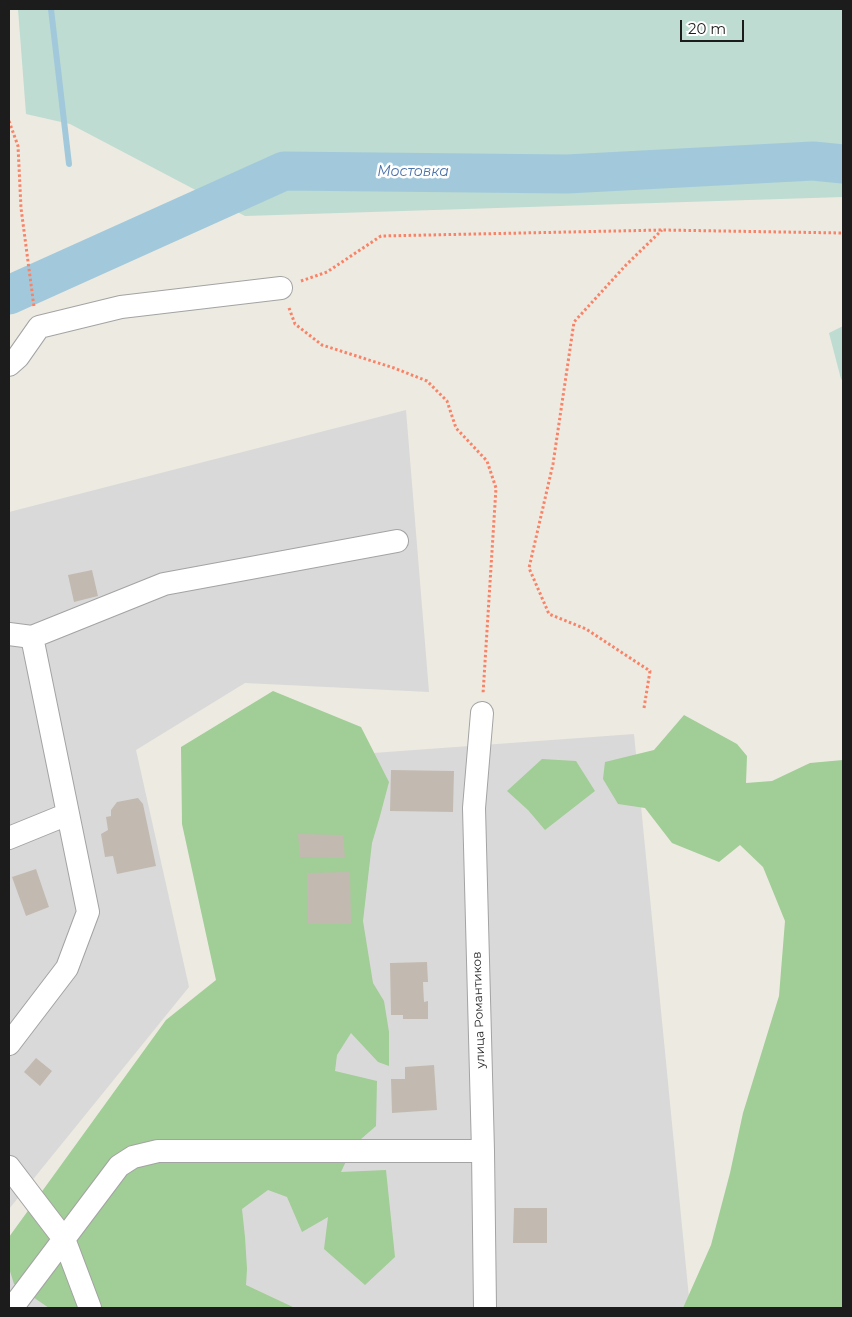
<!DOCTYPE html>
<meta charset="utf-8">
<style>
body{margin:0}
#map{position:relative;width:852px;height:1317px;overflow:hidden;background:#edeae1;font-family:Montserrat,sans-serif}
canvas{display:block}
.frame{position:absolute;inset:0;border:10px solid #1c1c1c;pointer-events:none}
.scale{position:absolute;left:680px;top:20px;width:64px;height:22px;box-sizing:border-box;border:2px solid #1c1c1c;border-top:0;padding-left:6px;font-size:15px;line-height:18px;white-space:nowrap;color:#1c1c1c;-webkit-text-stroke:4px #fff;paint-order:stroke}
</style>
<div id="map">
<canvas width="852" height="1317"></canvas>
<div class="frame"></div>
<div class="scale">20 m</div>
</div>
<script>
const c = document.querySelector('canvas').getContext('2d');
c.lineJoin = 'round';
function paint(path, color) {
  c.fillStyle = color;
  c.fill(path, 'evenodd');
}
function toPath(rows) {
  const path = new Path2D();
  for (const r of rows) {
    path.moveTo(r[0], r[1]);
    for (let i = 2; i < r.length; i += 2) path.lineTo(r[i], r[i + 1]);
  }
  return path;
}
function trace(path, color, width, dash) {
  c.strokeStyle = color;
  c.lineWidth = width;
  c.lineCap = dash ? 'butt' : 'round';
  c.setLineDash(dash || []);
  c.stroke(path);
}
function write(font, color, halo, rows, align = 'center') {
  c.font = font + ' Montserrat,sans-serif';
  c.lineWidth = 5;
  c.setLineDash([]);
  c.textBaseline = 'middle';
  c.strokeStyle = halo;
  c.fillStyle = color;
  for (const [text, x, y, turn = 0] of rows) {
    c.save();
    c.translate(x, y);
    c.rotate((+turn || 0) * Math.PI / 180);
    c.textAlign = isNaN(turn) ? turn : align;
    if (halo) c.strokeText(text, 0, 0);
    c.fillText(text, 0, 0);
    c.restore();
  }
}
paint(toPath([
 [406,410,429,692,245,683,136,750,189,987,9,1209,9,512],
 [634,734,690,1308,9,1308,9,1248,228,996,181,767]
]), '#dad9d9');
paint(toPath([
 [273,691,361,727,389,782,380,816,372,843,363,921,373,983,384,1001,389,1032,389,1066,378,1062,351,1033,337,1055,335,1071,377,1081,376,1126,353,1146,341,1172,386,1170,395,1257,365,1285,324,1249,328,1217,302,1232,287,1197,268,1190,242,1209,245,1237,247,1269,246,1285,295,1308,49,1308,14,1284,9,1268,9,1237,166,1020,216,980,182,824,181,747],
 [684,715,737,744,747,756,746,783,772,781,810,763,843,760,843,1308,683,1308,711,1245,730,1173,743,1113,779,996,785,921,763,867,740,845,719,862,672,843,645,808,618,804,603,779,605,762,654,750],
 [542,759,576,761,595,791,545,830,528,810,507,791]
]), '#a1cd96');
paint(toPath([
 [18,9,843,9,843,197,245,216,70,124,26,114],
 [843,326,843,381,841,379,829,333]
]), '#bedcd1');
trace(toPath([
 [51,9,69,164]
]), '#a1c9db', 6);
trace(toPath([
 [9,295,284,171,567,174,813,161,843,164]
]), '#a1c9db', 39);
paint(toPath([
 [92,570,98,596,74,602,68,575],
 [391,770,454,771,453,812,390,811],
 [138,798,143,804,156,866,117,874,113,856,105,857,101,834,108,830,106,817,111,816,111,810,117,802],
 [298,834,343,835,345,858,300,857],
 [36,869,49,907,26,916,12,877],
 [350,872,351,924,308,924,307,873],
 [427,962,428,982,423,982,424,1002,428,1001,428,1019,403,1019,403,1015,391,1015,390,963],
 [36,1058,52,1071,40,1086,24,1072],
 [434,1065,437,1110,392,1113,391,1079,405,1079,405,1067],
 [514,1208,547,1208,547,1243,513,1243]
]), '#c2bab1');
const minor = toPath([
 [9,365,18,357,39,327,121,307,281,288],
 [9,634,32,637,164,584,397,541],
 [482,713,474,808,483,1151,485,1308],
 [9,838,68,814],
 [9,1044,67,968,88,912,32,637],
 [9,1167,64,1239,90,1308],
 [12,1308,119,1166,133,1157,158,1151,483,1151]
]);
trace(minor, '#a3a3a3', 24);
trace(toPath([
 [9,121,18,146,21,208,34,307],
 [301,281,327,272,381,236,663,230,843,233],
 [289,308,295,324,322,345,394,368,427,381,447,401,456,428,487,461,496,488,483,694],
 [644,708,650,671,586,629,549,614,529,568,553,464,574,322,626,265,662,230]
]), '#f98367', 3, [2.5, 2.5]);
trace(minor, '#fff', 22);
write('12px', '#1c1c1c', '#fff', [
 ["улица Романтиков",479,1010,-92]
]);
write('italic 14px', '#4971aa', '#fff', [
 ["Мостовка",413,172]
]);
</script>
